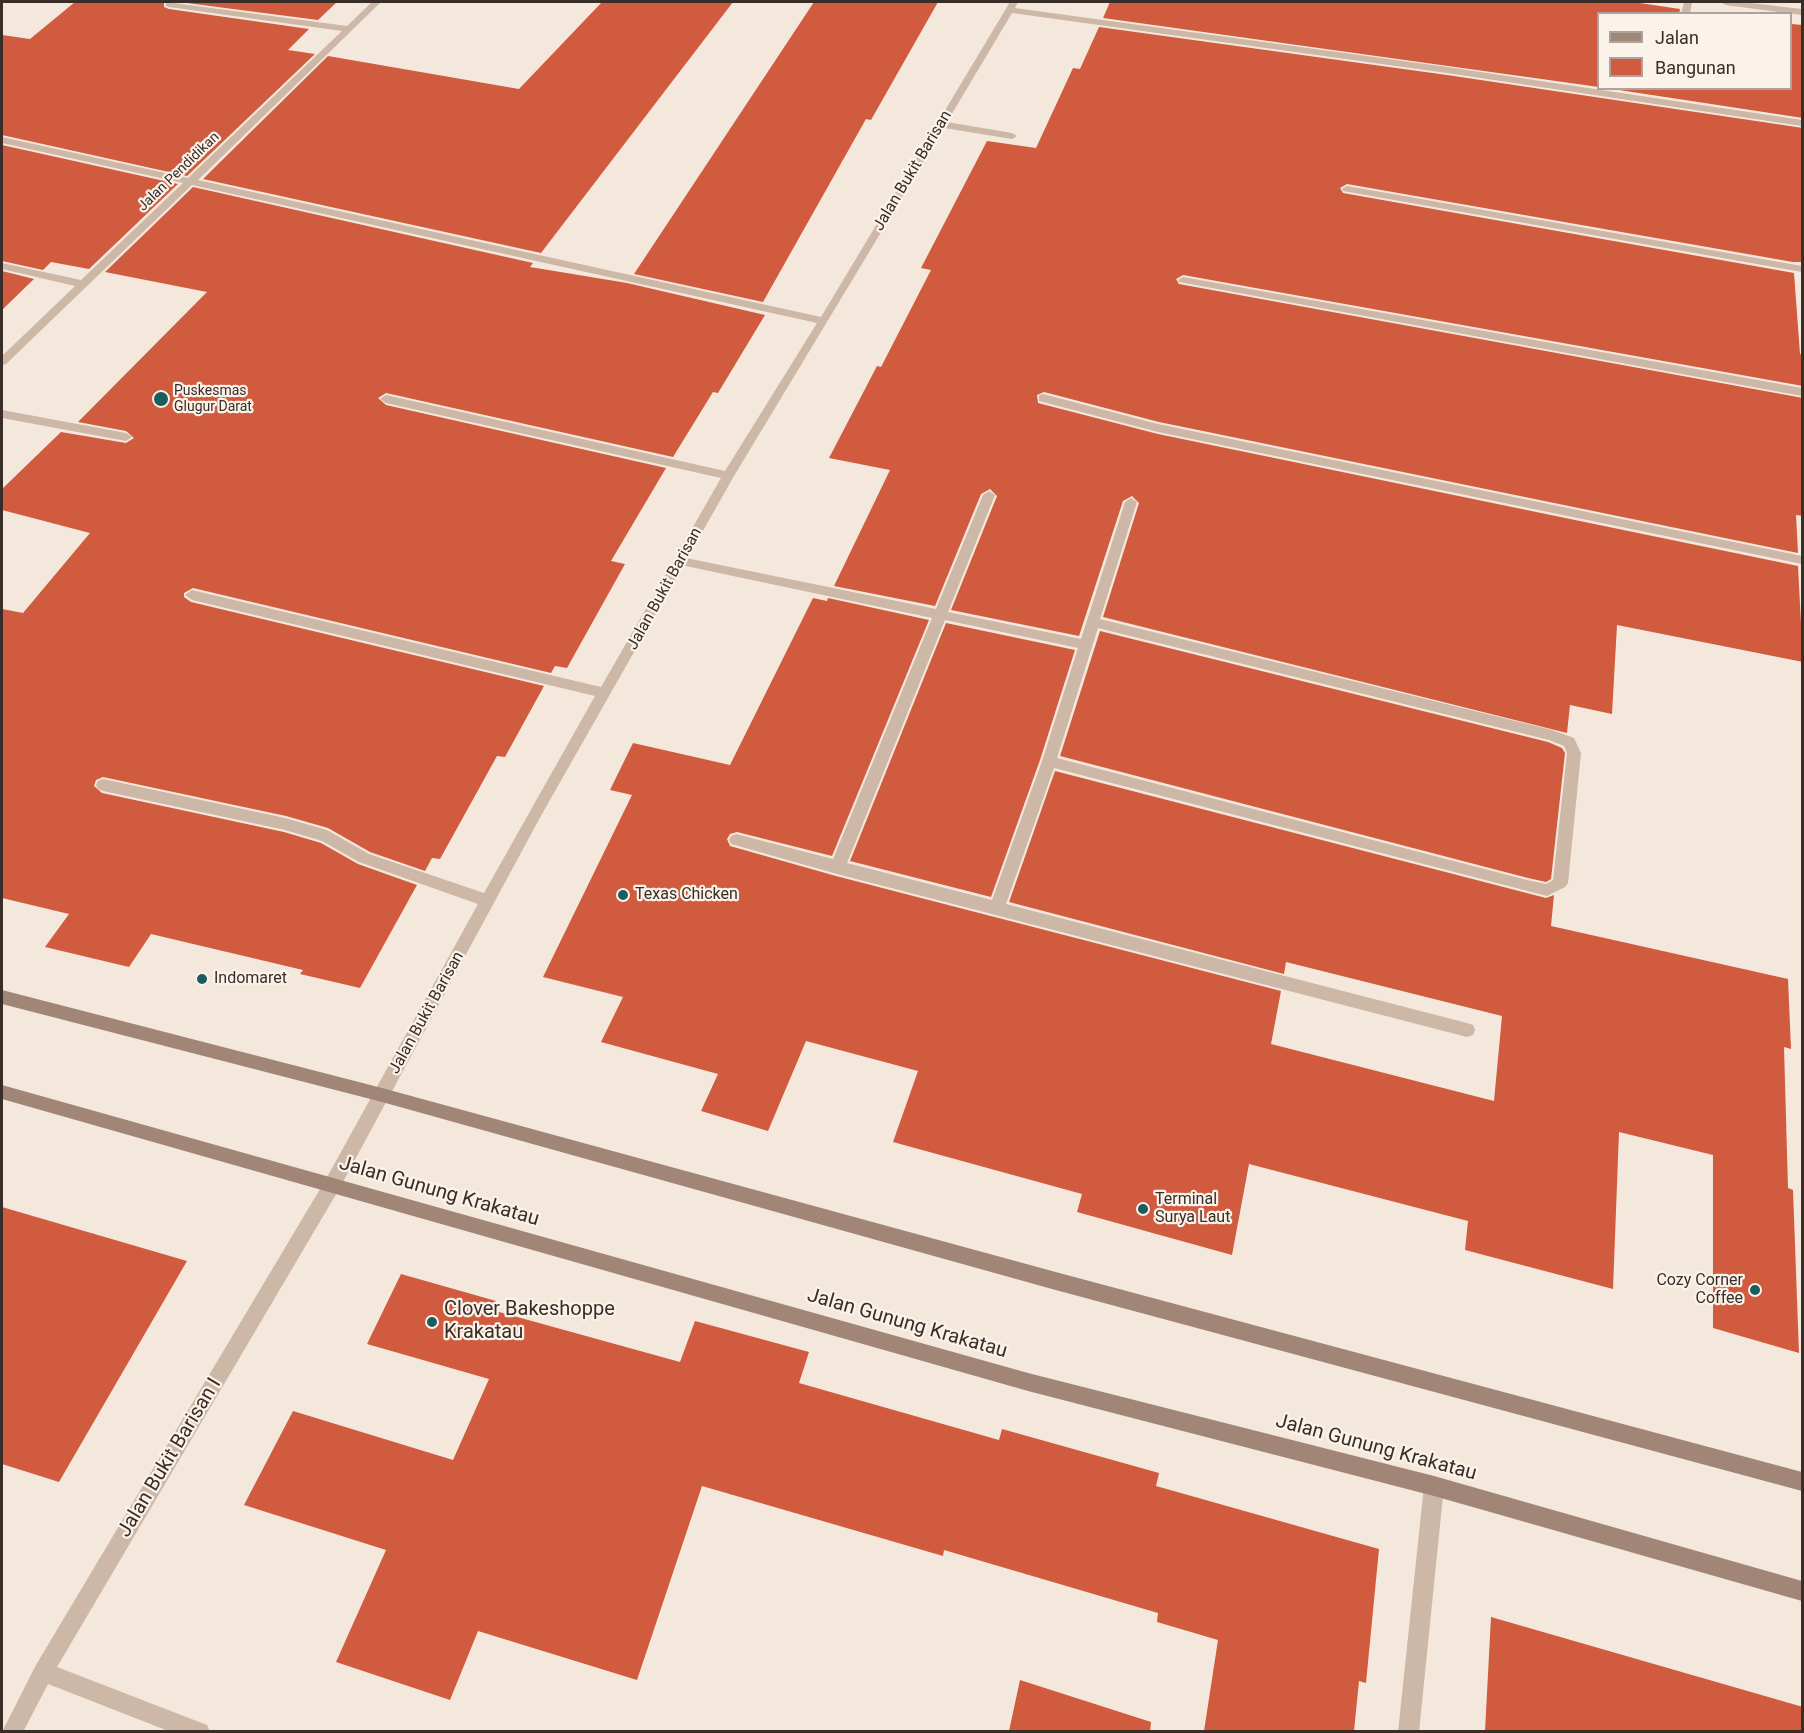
<!DOCTYPE html>
<style>
body{margin:0}
#map{position:relative;width:1804px;height:1733px;overflow:hidden;background:#f4e8dc;font-family:Roboto,sans-serif}
canvas{display:block}
.frame{position:absolute;inset:0;border:3px solid #392d28;pointer-events:none}
.legend{position:absolute;left:1597px;top:12px;width:195px;height:78px;box-sizing:border-box;background:#fbf2e9;border:2px solid #ada39c;margin:0;padding:8px 10px;list-style:none;font-size:18px;color:#392d28}
.legend li{display:flex;align-items:center;gap:12px;height:30px}
.legend b{width:30px;border:2px solid #ada39c}
</style>
<div id="map">
<canvas width="1804" height="1733"></canvas>
<div class="frame"></div>
<ul class="legend">
<li><b style="height:8px;background:#a18577"></b>Jalan</li>
<li><b style="height:16px;background:#d05b3e"></b>Bangunan</li>
</ul>
</div>
<script>
const c = document.querySelector('canvas').getContext('2d');
c.lineJoin = 'round';
function paint(path, color) {
  c.fillStyle = color;
  c.fill(path, 'evenodd');
}
function toPath(rows) {
  const path = new Path2D();
  for (const r of rows) {
    path.moveTo(r[0], r[1]);
    for (let i = 2; i < r.length; i += 2) path.lineTo(r[i], r[i + 1]);
  }
  return path;
}
function trace(path, color, width, dash) {
  c.strokeStyle = color;
  c.lineWidth = width;
  c.lineCap = dash ? 'butt' : 'round';
  c.setLineDash(dash || []);
  c.stroke(path);
}
function write(font, color, halo, rows, align = 'center') {
  c.font = font + ' Roboto,sans-serif';
  c.lineWidth = 4.5;
  c.setLineDash([]);
  c.textBaseline = 'middle';
  c.strokeStyle = halo;
  c.fillStyle = color;
  for (const [text, x, y, turn = 0] of rows) {
    c.save();
    c.translate(x, y);
    c.rotate((+turn || 0) * Math.PI / 180);
    c.textAlign = isNaN(turn) ? turn : align;
    if (halo) c.strokeText(text, 0, 0);
    c.fillText(text, 0, 0);
    c.restore();
  }
}
paint(toPath([
 [75,2,164,2,164,7,169,9,309,29,288,50,315,54,187,176,2,135,2,35,30,39],
 [179,2,337,2,318,20],
 [602,2,733,2,541,253,203,179,328,56,519,89],
 [814,2,938,2,871,120,866,119,763,302,634,274],
 [1110,2,1633,2,1680,9,1679,14,1599,14,1599,87,1103,18],
 [1791,24,1803,25,1803,118,1606,88,1791,88],
 [1099,27,1447,75,1803,128,1803,262,1793,262,1347,184,1340,188,1343,193,1794,273,1800,354,1803,355,1803,386,1183,275,1176,279,1179,284,1803,398,1803,516,1796,515,1798,553,1159,422,1044,392,1037,395,1038,403,1158,434,1798,566,1803,662,1617,625,1612,714,1570,705,1567,733,1103,617,1139,503,1132,496,1123,501,1079,636,951,610,997,496,990,489,981,494,935,606,834,586,890,470,829,458,877,366,881,367,931,270,921,268,987,141,1036,148,1073,68,1080,69],
 [2,145,178,184,89,269,51,262,43,270,2,261],
 [193,187,533,263,530,267,627,283,765,315,718,393,713,392,673,457,386,393,378,398,386,405,666,468,611,561,625,564,567,668,555,666,551,673,193,588,184,593,184,597,191,602,544,686,505,757,497,756,440,859,432,858,425,871,370,852,328,828,286,816,103,777,96,780,94,786,102,793,284,832,321,843,358,864,417,885,360,988,300,974,303,970,151,934,129,967,45,947,69,914,2,898,2,609,23,613,90,533,2,510,2,489,61,432,126,443,134,438,126,431,78,422,207,292,105,272],
 [2,271,34,279,2,310],
 [813,598,827,601,828,598,929,620,832,856,737,832,730,834,727,839,730,846,836,876,1281,991,1271,1044,1494,1101,1502,1016,1286,962,1284,974,1009,902,1055,771,1546,898,1554,895,1551,926,1788,979,1791,1049,1784,1047,1788,1188,1793,1190,1799,1353,1713,1328,1713,1155,1619,1132,1613,1289,1465,1250,1468,1221,1249,1164,1232,1255,1077,1212,1082,1194,893,1142,918,1071,806,1041,768,1131,701,1111,718,1074,601,1042,623,997,543,977,632,795,610,790,633,743,730,765],
 [946,623,1075,650,1040,760,991,897,850,861],
 [1100,631,1548,742,1562,748,1565,753,1551,879,1546,882,1528,878,1060,756],
 [2,1207,187,1261,59,1482,2,1464],
 [401,1274,496,1301,492,1310,680,1362,695,1321,809,1352,799,1383,999,1440,1002,1429,1159,1473,1156,1486,1379,1549,1366,1683,1359,1681,1354,1731,1204,1731,1218,1640,1157,1622,1158,1613,944,1550,943,1556,702,1486,637,1680,478,1631,450,1700,336,1662,386,1550,244,1505,293,1411,453,1460,489,1379,367,1344],
 [1491,1617,1803,1707,1803,1731,1485,1731],
 [1020,1680,1151,1722,1150,1731,1009,1731]
]), '#d05b3e');
paint(toPath([
 [2,410,126,433,132,437,126,441,2,418,2,410],
 [989,491,995,495,948,612,1081,639,1125,502,1131,498,1137,502,1100,619,1552,730,1574,738,1581,753,1568,883,1565,887,1547,896,1054,768,1006,904,1467,1023,1473,1025,1475,1030,1473,1035,1467,1037,837,874,731,844,729,840,731,836,736,834,833,859,932,618,681,565,676,564,675,561,676,558,681,557,936,609,983,495,989,491],
 [945,620,1078,648,1042,761,992,900,847,863,945,620],
 [1098,628,1549,740,1564,746,1567,753,1553,880,1546,884,1527,880,1057,758,1098,628]
]), '#cdb7a6');
paint(toPath([
 [166,2,347,26,372,2,381,2,198,180,821,317,1010,2,1018,2,1015,8,1447,67,1802,120,1802,126,1447,73,1012,13,947,122,1012,133,1017,136,1012,139,944,128,734,476,542,814,338,1191,57,1667,207,1725,210,1732,171,1732,48,1684,23,1732,2,1732,36,1665,326,1179,478,904,359,862,322,841,285,830,103,791,98,789,96,785,98,781,103,779,285,818,327,830,369,854,484,893,595,696,192,600,185,595,192,590,601,687,721,478,386,403,380,399,386,395,725,471,817,323,192,185,6,364,2,365,2,356,75,286,2,269,2,263,81,280,183,183,2,143,2,137,188,178,342,31,169,7,166,6,166,2],
 [1684,2,1692,2,1690,14,1681,14,1684,2],
 [1721,2,1742,2,1802,9,1802,15,1725,5,1721,2],
 [1347,186,1802,266,1802,272,1343,191,1342,189,1347,186],
 [1183,277,1802,388,1802,396,1179,282,1178,280,1183,277],
 [1043,394,1158,424,1802,556,1802,564,1158,432,1039,401,1039,395,1043,394],
 [1434,1476,1441,1479,1444,1486,1419,1732,1398,1732,1424,1486,1427,1479,1434,1476]
]), '#cdb7a6');
paint(toPath([
 [2,990,382,1088,1052,1271,1802,1472,1802,1491,1052,1289,382,1102,2,1004,2,990],
 [2,1085,1028,1373,1434,1476,1802,1581,1802,1601,1434,1496,1028,1391,2,1099,2,1085]
]), '#a18577');
for (const [x, y, r, color] of [
 [161,399,8,"#1a5d5e"],
 [623,895,6,"#1a5d5e"],
 [202,979,6,"#1a5d5e"],
 [1143,1209,6,"#1a5d5e"],
 [1755,1290,6,"#1a5d5e"],
 [432,1322,6,"#1a5d5e"]
]) {
  const dot = new Path2D();
  dot.arc(x, y, r, 0, 2 * Math.PI);
  c.fillStyle = color;
  c.fill(dot);
  trace(dot, '#fbf2e9', 2);
}
write('14px', '#392d28', '#fbf2e9', [
 ["Jalan Pendidikan",179,172,-44]
]);
write('14px', '#392d28', '#fbf2e9', [
 ["Puskesmas",174,391],
 ["Glugur Darat",174,407]
], 'left');
write('16px', '#392d28', '#fbf2e9', [
 ["Jalan Bukit Barisan",913,171,-59],
 ["Jalan Bukit Barisan",665,589,-61],
 ["Jalan Bukit Barisan",427,1013,-61]
]);
write('16px', '#392d28', '#fbf2e9', [
 ["Texas Chicken",635,895],
 ["Indomaret",214,979],
 ["Terminal",1155,1200],
 ["Surya Laut",1155,1218],
 ["Cozy Corner",1743,1281,"right"],
 ["Coffee",1743,1299,"right"]
], 'left');
write('20px', '#392d28', '#fbf2e9', [
 ["Jalan Gunung Krakatau",439,1192,16],
 ["Jalan Gunung Krakatau",907,1324,16],
 ["Jalan Gunung Krakatau",1376,1448,15],
 ["Jalan Bukit Barisan I",170,1458,-59]
]);
write('20px', '#392d28', '#fbf2e9', [
 ["Clover Bakeshoppe",444,1310],
 ["Krakatau",444,1333]
], 'left');
</script>
